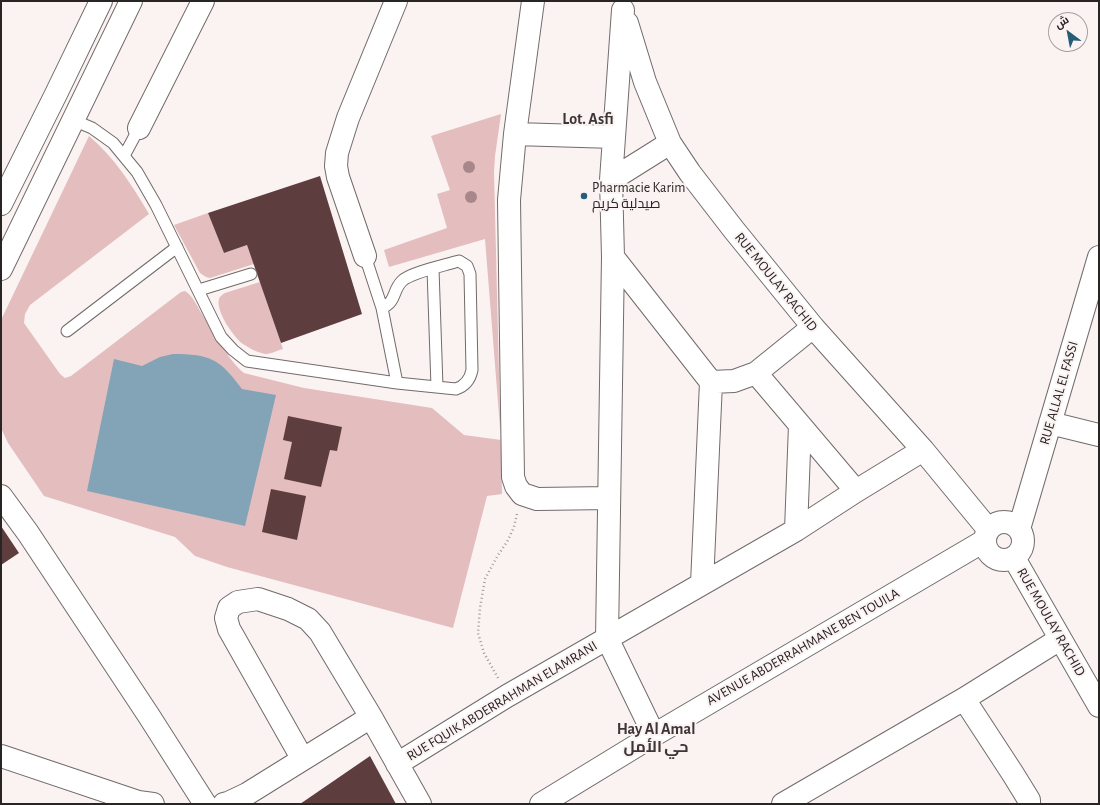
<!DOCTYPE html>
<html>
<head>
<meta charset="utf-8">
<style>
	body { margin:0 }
	#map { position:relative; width:1100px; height:805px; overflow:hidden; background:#fbf2f2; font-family:"Alegreya Sans",Cairo,sans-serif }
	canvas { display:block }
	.frame { position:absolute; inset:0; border:2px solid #292525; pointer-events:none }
	.north { position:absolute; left:1048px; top:12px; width:40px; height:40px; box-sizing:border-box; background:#fbf2f2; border:1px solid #a7a0a0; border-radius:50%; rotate:328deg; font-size:11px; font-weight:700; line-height:16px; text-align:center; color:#292525 }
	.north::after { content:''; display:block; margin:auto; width:14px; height:18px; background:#255d77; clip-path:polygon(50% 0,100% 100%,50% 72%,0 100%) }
</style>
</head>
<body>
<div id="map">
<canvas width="1100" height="805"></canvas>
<div class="frame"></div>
<div class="north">ش</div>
</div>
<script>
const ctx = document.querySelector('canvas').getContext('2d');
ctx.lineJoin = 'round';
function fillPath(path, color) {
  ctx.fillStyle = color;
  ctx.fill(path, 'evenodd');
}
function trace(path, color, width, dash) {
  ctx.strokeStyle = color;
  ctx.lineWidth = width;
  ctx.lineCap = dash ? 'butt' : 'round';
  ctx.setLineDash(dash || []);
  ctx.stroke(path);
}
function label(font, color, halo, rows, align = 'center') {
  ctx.font = font + ' "Alegreya Sans",Cairo,sans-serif';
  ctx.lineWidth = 4;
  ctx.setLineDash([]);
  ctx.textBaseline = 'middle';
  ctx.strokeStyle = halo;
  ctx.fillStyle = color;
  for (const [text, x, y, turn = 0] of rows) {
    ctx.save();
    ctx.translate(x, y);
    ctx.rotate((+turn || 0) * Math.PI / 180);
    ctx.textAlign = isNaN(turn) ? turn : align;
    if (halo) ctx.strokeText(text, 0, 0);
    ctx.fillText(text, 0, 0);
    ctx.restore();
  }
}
const green = new Path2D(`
	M501 114 495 156 494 172 502 494 487 496 453 628 227 567 195 556 175 537 44 496 8 443 1 428V320L89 136C115 158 132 185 149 214L30 305 25 314 24 323 60 374 65 378 71 376 181 292 185 291C193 296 197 306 202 314 213 331 228 360 244 373L304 388 432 408 464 435 501 440 485 239 389 267 384 250 447 228 437 194 450 190 431 136Z
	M208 213 224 253 247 245 254 264 210 278 206 277 200 273 174 225Z
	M260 282 283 349C278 350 271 354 266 354 258 353 249 348 243 344 234 338 215 310 219 299 220 296 222 295 225 293Z`);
const water = new Path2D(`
	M173 354C210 354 220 359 242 389L276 395 245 526 87 491 114 359 142 366 160 357Z`);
const building = new Path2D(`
	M320 176 362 314 281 343 247 245 224 253 208 213Z
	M288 416 342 427 337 451 330 450 321 487 284 479 292 442 283 440Z
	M271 489 306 496 297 540 262 532Z
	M1 526 19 553 1 565Z
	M370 756 396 804H300Z`);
const path = new Path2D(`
	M498 678 484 653 478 633 480 608 485 579 498 555 507 542 514 527 517 514`);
const service = new Path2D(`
	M73 120 92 128 113 143 137 172 156 205 221 337 233 350 247 361 397 383 456 389C465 386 470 380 472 370L470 274 467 266 459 261 455 262C442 266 410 273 402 281 392 291 397 301 382 308
	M124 156 139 128
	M365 256 382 308 397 383
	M433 269 437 387
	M199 290 251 274
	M67 331 177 247`);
const minor = new Path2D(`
	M533 1 515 134 509 200 513 477 516 486 522 494 537 499 609 498
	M623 10 611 180 613 257 607 638 654 735
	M627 23 645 82 670 143 690 173 734 230 813 327 923 450 988 529
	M139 128 203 1
	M515 134 614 137
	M611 180 670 143
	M365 256 338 177 336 166 337 153 348 118 396 1
	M613 257 711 382 734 381 756 373 813 327
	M1050 423 1099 435
	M856 491 923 450
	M1 496 28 533 149 716 205 804
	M985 541a19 19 0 1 1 38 0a19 19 0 1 1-38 0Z
	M1019 529 1099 257
	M796 530 800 425
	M1014 558 1099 706
	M702 584 711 382
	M964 699 1013 774 1029 800V804
	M1 756 138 802 153 804
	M302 758 229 629 226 618 229 608 238 602 258 599 288 609 308 619 320 632 371 717
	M397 764 507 696 796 530 856 491 756 373
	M224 804 228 803 247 794 371 717 420 804
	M541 804 654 735 984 541
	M783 804 964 699 1060 639`);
const secondary = new Path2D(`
	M1 204 56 94 101 1
	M1 269 131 1`);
const trees = [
	[469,167],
	[471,197]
];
const markers = [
	[584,196,4,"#255d77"]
];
const poiNames = [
	["Pharmacie Karim",592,188],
	["صيدلية كريم",592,204]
];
const streetNames = [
	["RUE MOULAY RACHID",776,282,51],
	["RUE ALLAL EL FASSI",1059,393,-74],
	["RUE MOULAY RACHID",1051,622,60],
	["AVENUE ABDERRAHMANE BEN TOUILA",803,647,-30],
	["RUE FQUIK ABDERRAHMAN ELAMRANI",502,701,-31]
];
const quarterNames = [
	["Lot. Asfi",588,119],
	["Hay Al Amal",656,729],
	["حي الأمل",656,747]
];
fillPath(green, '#e4bdbe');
fillPath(water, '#82a4b6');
fillPath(building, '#5e3d3f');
trace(service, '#726b6b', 13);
trace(minor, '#726b6b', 24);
trace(secondary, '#726b6b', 24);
trace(path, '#a29b9b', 2.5, [1, 3]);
trace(service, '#fff', 11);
trace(minor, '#fff', 22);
trace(secondary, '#fff', 22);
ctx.fillStyle = '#a8878a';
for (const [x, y] of trees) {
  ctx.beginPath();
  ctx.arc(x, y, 6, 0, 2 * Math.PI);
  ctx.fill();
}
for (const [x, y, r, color] of markers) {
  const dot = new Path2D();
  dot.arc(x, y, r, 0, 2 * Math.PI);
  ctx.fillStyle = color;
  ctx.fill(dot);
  trace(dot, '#fbf2f2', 1.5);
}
label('14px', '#292525', '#fbf2f2', poiNames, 'left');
label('14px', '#292525', '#fbf2f2', streetNames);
label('bold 16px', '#3d3636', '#fbf2f2', quarterNames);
</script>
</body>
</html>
